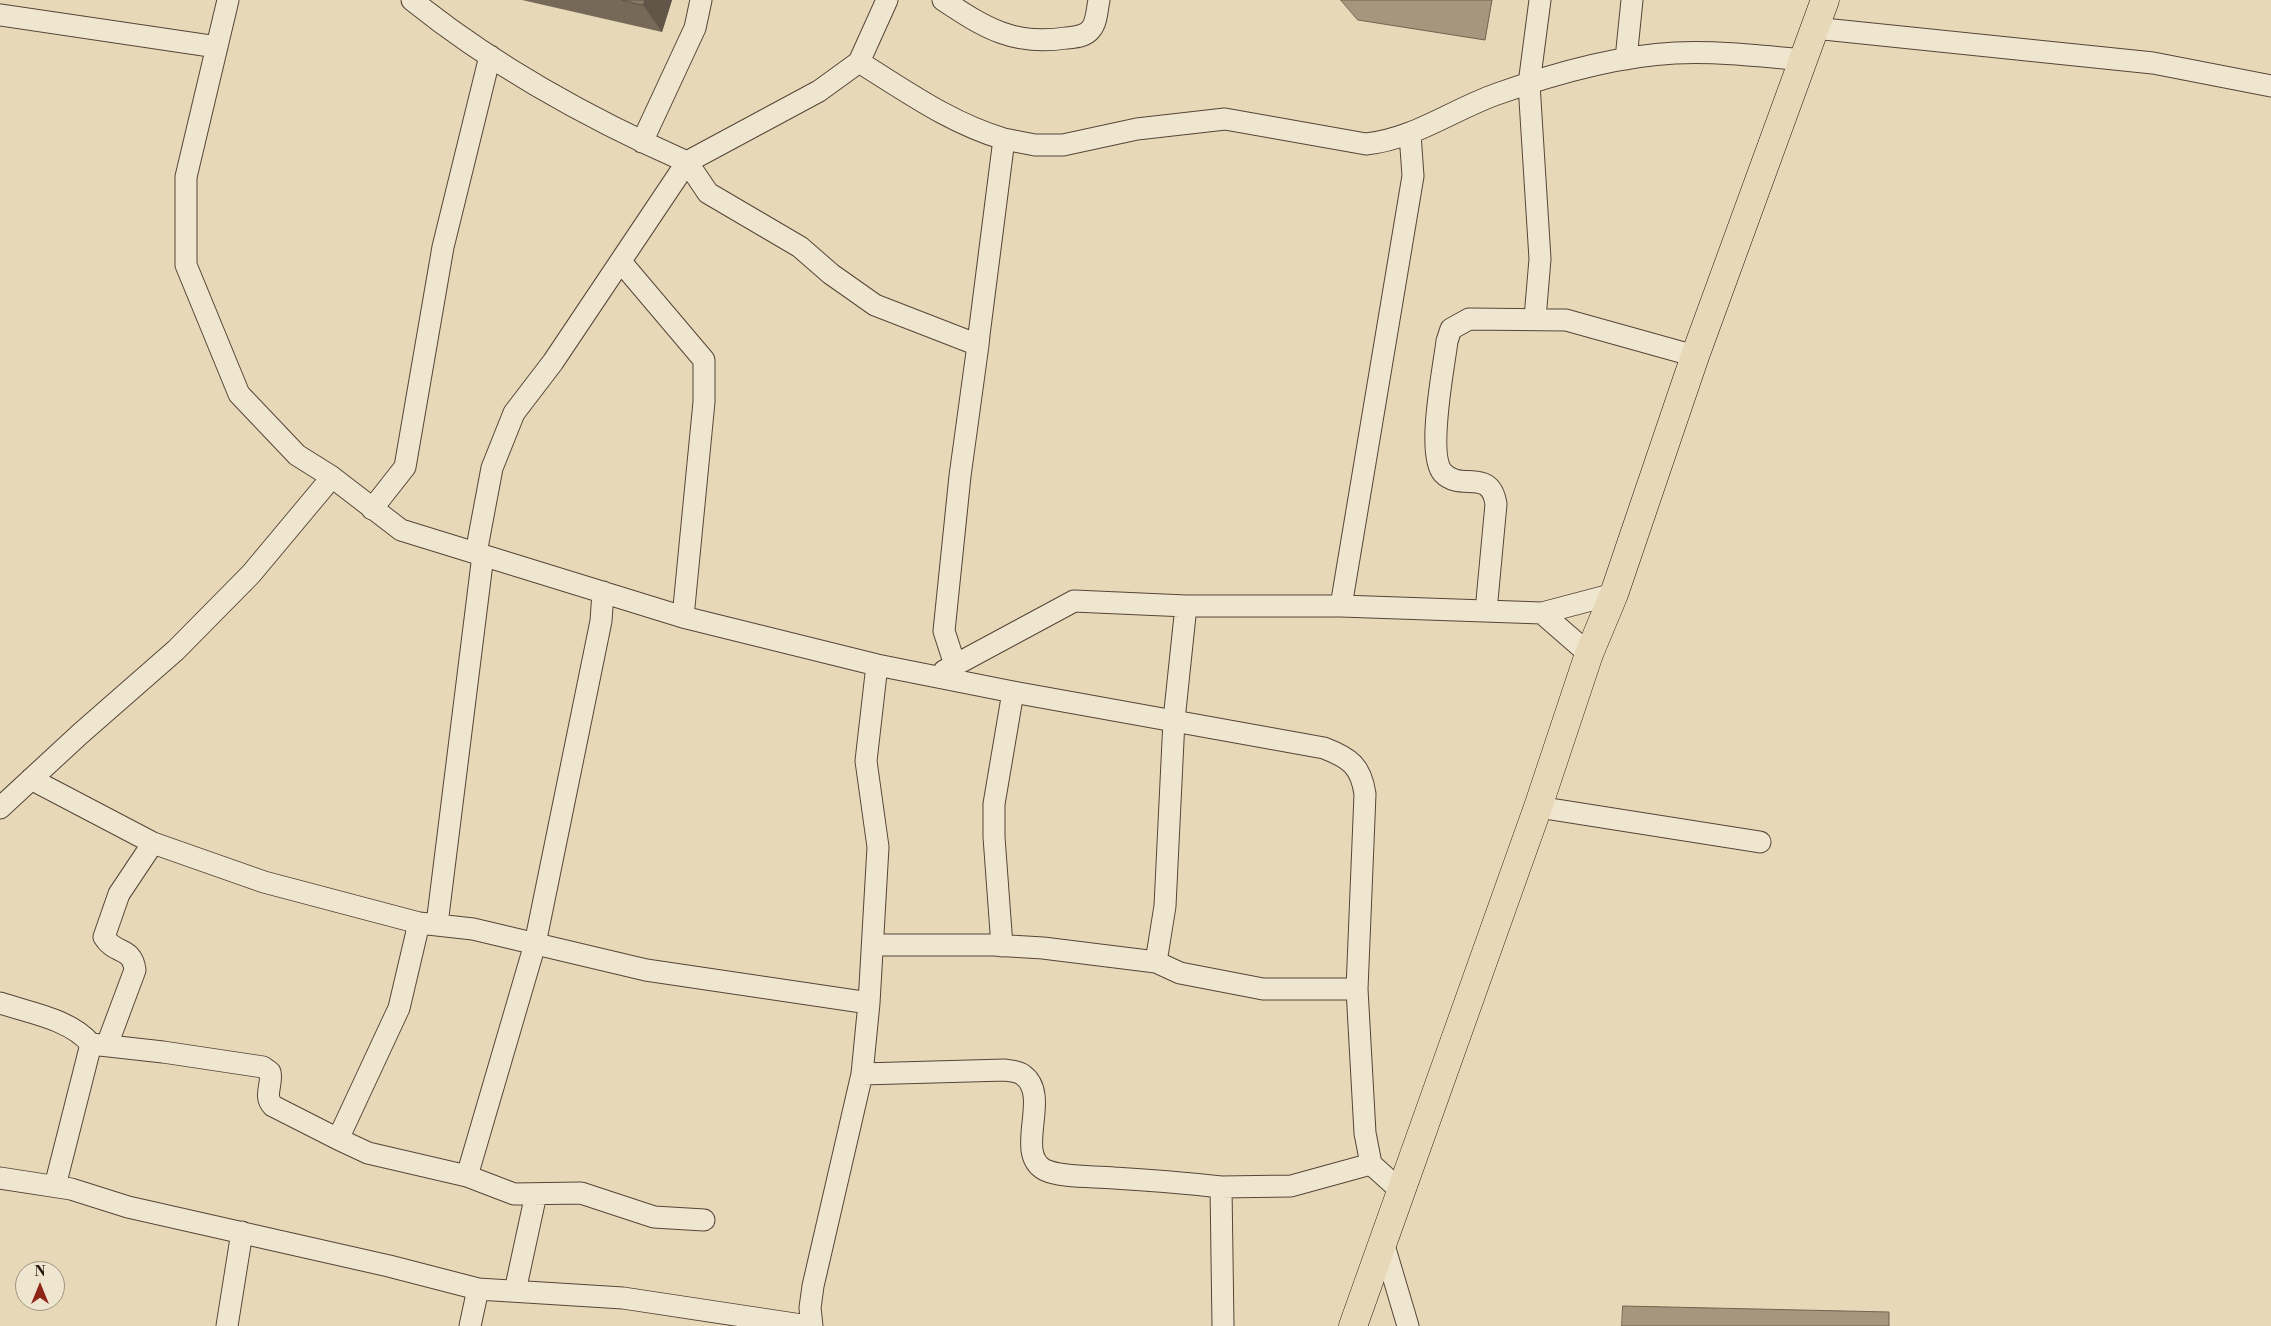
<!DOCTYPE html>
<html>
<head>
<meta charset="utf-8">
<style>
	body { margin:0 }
	#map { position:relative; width:2271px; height:1326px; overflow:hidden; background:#e7d9b7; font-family:"Libre Bodoni",serif }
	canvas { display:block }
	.north { position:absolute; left:15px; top:1261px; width:50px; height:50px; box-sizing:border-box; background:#efe6d0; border:1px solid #9f9282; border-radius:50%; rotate:0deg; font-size:14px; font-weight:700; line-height:20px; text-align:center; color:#26140d }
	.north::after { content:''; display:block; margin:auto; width:18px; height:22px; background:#8f2418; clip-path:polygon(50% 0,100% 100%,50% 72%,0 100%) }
</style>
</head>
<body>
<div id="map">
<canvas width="2271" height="1326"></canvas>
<div class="north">N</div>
</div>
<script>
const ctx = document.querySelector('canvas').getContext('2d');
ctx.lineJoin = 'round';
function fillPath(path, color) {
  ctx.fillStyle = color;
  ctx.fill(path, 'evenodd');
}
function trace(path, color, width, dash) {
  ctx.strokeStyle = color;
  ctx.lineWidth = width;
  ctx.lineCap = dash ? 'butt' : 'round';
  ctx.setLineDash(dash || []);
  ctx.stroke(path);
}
const water = new Path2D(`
	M1341 0H1492L1485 40 1358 20Z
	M1623 1306 1889 1312V1326H1622Z`);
const minor = new Path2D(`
	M228 0 186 177V265L239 394 297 455 332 477 401 530 683 617 877 665 1013 692 1324 748C1350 758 1361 766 1365 794L1357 989 1365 1133 1371 1164 1401 1191
	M412 0C495 67 590 119 687 162L553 362 514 413 492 468 476 553 483 555 437 924
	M943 0C985 28 1014 46 1066 38 1075 37 1085 37 1091 29 1097 22 1097 9 1099 0
	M0 15 217 47
	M1814 28 2153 63 2271 86
	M1626 59 1632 0
	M859 62 887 0
	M1004 139 1035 145H1063L1137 129 1225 119 1366 144C1414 139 1452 110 1497 94 1553 74 1615 56 1675 53 1718 51 1761 56 1804 60
	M642 142 695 28 701 0
	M621 262 704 360V402L683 617
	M1535 318 1540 259 1529 84 1540 0
	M372 509 405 467 443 247 490 56
	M1341 606 1413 176 1410 134
	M1486 611 1496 504C1490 467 1461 492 1443 473 1426 454 1444 367 1447 341L1451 329 1469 319 1566 320 1695 356
	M1542 613 1589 654
	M955 665 944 631 960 476 978 345 979 335 1004 139C950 123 906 91 859 62L819 91 687 162 708 193 800 247 831 274 875 305 978 345
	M944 671 1074 601 1186 606H1341L1542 613 1614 594
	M31 779 153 843 264 882 419 923 473 929 646 970 869 1003
	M1538 807 1760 842
	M0 808 80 734 176 650 251 574 332 477
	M873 945H993L1043 948 1156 962 1180 973 1263 989H1357
	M1002 946 994 837V804L1013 692
	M1156 962 1165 906 1174 720 1186 606
	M0 1003C30 1013 70 1019 91 1044L55 1186
	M91 1044 163 1052 263 1067 270 1072C273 1084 263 1096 273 1106L338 1139 399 1008 419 923
	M107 1045 135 970C132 946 115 955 104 937L119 894 153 843
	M862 1074 1005 1070C1010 1071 1018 1071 1023 1075 1052 1096 1013 1153 1045 1170 1062 1178 1095 1176 1114 1178 1150 1180 1185 1183 1221 1187
	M338 1139 368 1153 467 1176 514 1194 581 1193 654 1217 704 1220
	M467 1176 535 944 601 621 603 592
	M0 1178 71 1189 128 1207 389 1266 478 1289 623 1298 808 1326
	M1383 1242 1408 1326
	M515 1291 536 1194
	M227 1326 242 1232
	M470 1326 478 1289
	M812 1326 810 1308 813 1286 862 1074 869 1003 878 847 866 761 877 665
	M1223 1326 1221 1187 1291 1186 1371 1164`);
const major = new Path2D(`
	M1353 1326 1538 807 1589 654 1614 594 1695 356 1825 0`);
const wall = new Path2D(`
	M522 0H672L662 32Z`);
const shadedWall = new Path2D(`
	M645 0H672L662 32 643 5Z`);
const building = new Path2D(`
	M622 0H645L643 5Z`);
fillPath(water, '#a5967d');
trace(water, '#726250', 1);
trace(minor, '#564538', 23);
trace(major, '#26140d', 29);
trace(minor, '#efe6d0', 21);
trace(major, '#e7d9b7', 28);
fillPath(wall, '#776957');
fillPath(shadedWall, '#615547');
fillPath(building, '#8a7a65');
trace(building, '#615547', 1);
</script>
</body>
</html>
